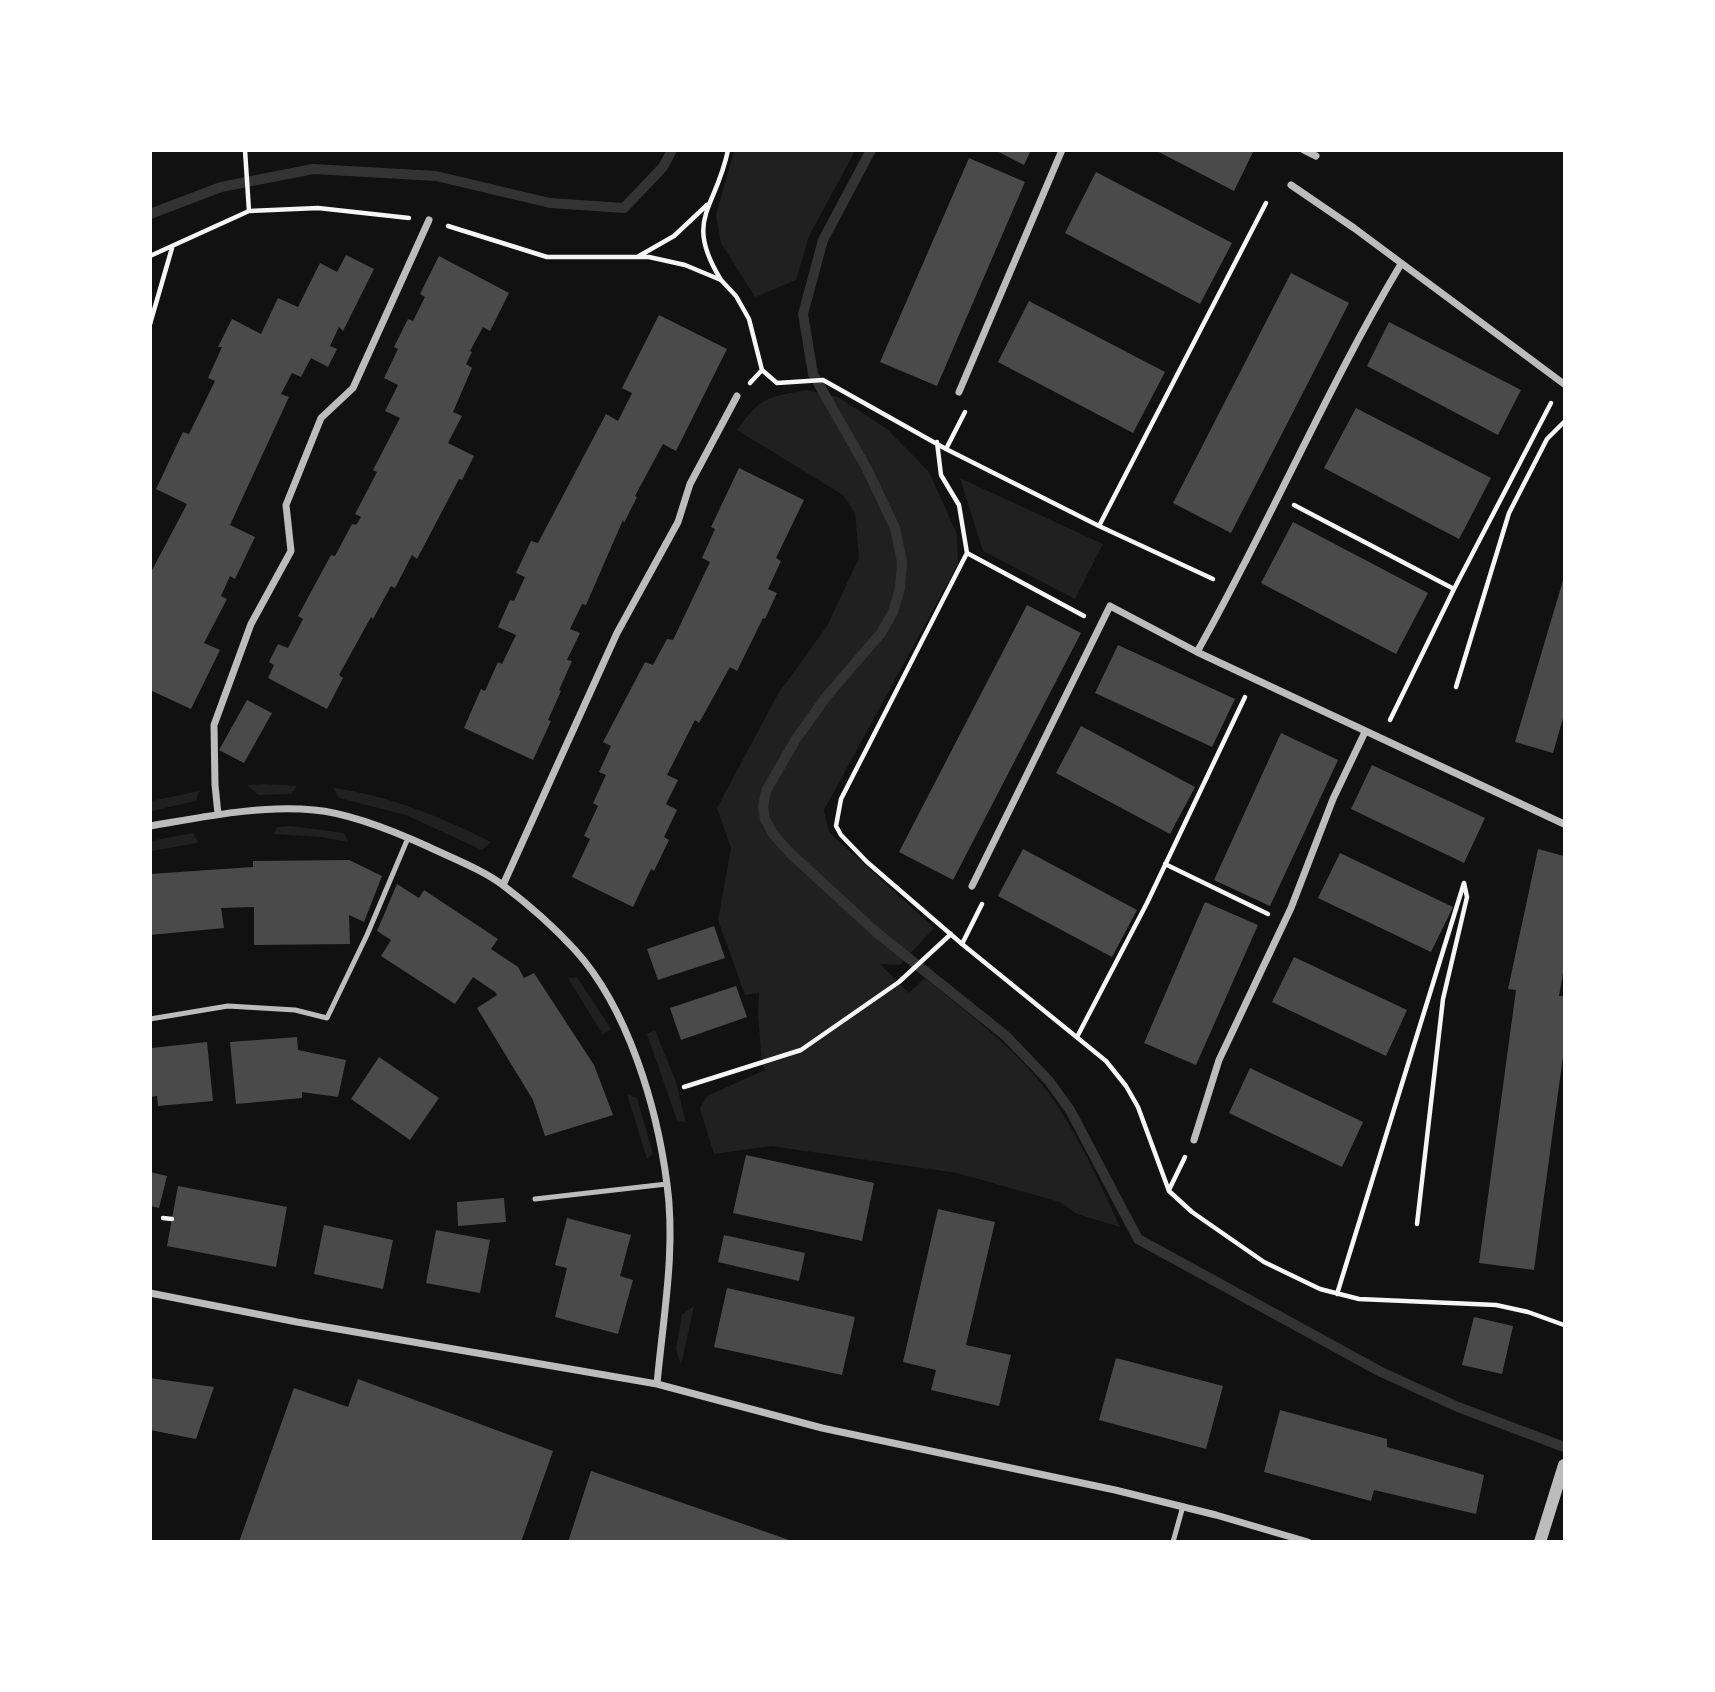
<!DOCTYPE html>
<html>
<head>
<meta charset="utf-8">
<style>
	body { margin:0 }
	#map { position:relative; width:1715px; height:1692px; overflow:hidden; background:#111; font-family:"Fira Sans Condensed",sans-serif }
	canvas { display:block }
	.frame { position:absolute; inset:0; border:152px solid #fff; pointer-events:none }
</style>
</head>
<body>
<div id="map">
<canvas width="1715" height="1692"></canvas>
<div class="frame"></div>
</div>
<script>
const ctx = document.querySelector('canvas').getContext('2d');
ctx.lineJoin = 'round';
function fillPath(path, color) {
  ctx.fillStyle = color;
  ctx.fill(path, 'evenodd');
}
function trace(path, color, width, dash) {
  ctx.strokeStyle = color;
  ctx.lineWidth = width;
  ctx.lineCap = dash ? 'butt' : 'round';
  ctx.setLineDash(dash || []);
  ctx.stroke(path);
}
const green = new Path2D(`
	M734 151H855L809 236 796 280 755 297 721 243 716 215Z
	M806 390 838 397 887 429 929 472 957 534 958 564 824 810 829 832 934 928 900 965 880 964 909 993 925 978C969 1015 1020 1051 1053 1099 1080 1139 1100 1183 1120 1227L1077 1214 1060 1202 957 1173 771 1146 714 1154 700 1109 707 1096 765 1070 762 1063 758 1014 759 993 745 995 718 920 731 848 717 808 778 694 827 626 859 558 855 513 843 495 737 430C762 396 766 398 806 390Z
	M960 478 1103 544 1075 599 983 551Z
	M264 784 297 786 291 794 258 795 247 785Z
	M333 788C388 795 441 817 491 842L482 850 406 815 339 798Z
	M199 791 196 801 151 811V801Z
	M291 826 344 833 348 842 322 837 274 834 277 827Z
	M193 833 198 843 151 851V841Z
	M577 977 611 1029 603 1035 568 978Z
	M655 1030 676 1082 686 1123 677 1120 647 1034Z
	M627 1094 637 1098 653 1154 647 1159Z
	M694 1306 681 1365 676 1349 682 1314Z`);
const stream = new Path2D(`
	M871 150 823 240 803 314 813 374 867 469 895 528 902 562 900 588 893 612 881 633 826 697 796 739 766 791 763 807 765 819 773 834 790 853 876 932 1006 1036 1049 1081 1070 1110 1138 1239 1381 1372 1458 1407 1564 1447
	M150 214 221 187 313 169 436 176 550 203 624 208 663 167 672 150`);
const building = new Path2D(`
	M995 150H1031L1024 165Z
	M1155 150H1254L1234 191Z
	M969 158 1025 182 937 386 880 362Z
	M1096 172 1232 243 1200 304 1065 233Z
	M346 255 374 269 343 331 339 327 330 346 337 349 328 367 311 358 301 377 292 373 281 394 289 397 230 525 255 537 235 579 230 576 221 596 227 599 204 643 220 650 191 709 150 690V574L187 504 156 489 183 432 189 434 215 381 208 378 222 347H218L232 319 261 334 278 298 298 307 320 263 337 272Z
	M439 256 509 293 490 331 483 327 470 351 472 352 466 364 472 368 453 412 462 416 448 443 474 456 462 480 459 479 417 559 412 555 395 588 391 586 373 619 371 617 339 675 343 678 327 709 268 678 274 665 269 662 278 644 288 648 303 619 298 616 331 555 335 556 352 524 356 525 361 517 355 514 377 472 373 470 400 418 385 411 398 385 384 378 398 349 394 347 408 319 413 321 425 297 420 294Z
	M1291 273 1349 303 1231 533 1173 503Z
	M1029 301 1165 372 1133 433 998 362Z
	M659 315 727 349 676 451 663 444 635 496 637 497 624 523 623 520 586 605 582 604 570 629 580 633 567 660 572 661 559 690 561 691 548 720 551 721 533 760 464 728 481 689 485 691 498 662 502 664 516 635 498 627 510 600 514 601 525 577 516 573 531 541 538 543 606 414 618 421 632 393 622 388Z
	M1389 322 1521 390 1498 435 1367 366Z
	M1356 408 1491 478 1459 539 1324 468Z
	M739 468 804 500 776 558 781 561 768 589 777 593 765 619 763 618 737 671 730 667 699 723 695 720 667 775 678 780 666 804 677 810 664 837 669 840 654 871 651 869 633 907 572 877 590 839 584 836 598 806 593 803 606 775 599 772 611 746 603 742 645 662 653 665 667 639 673 640 710 562 702 558 715 529 711 527Z
	M1293 522 1428 593 1396 654 1261 583Z
	M1564 577V715L1553 753 1515 742Z
	M1027 605 1081 633 953 880 899 852Z
	M1118 645 1235 699 1212 747 1095 693Z
	M247 700 272 713 244 763 219 750Z
	M1081 726 1195 787 1170 834 1056 773Z
	M1281 733 1338 760 1270 906 1214 880Z
	M1372 765 1485 818 1464 863 1351 809Z
	M1023 849 1137 910 1112 957 998 896Z
	M1538 849 1564 856V968L1559 996H1564V1049L1534 1270 1479 1263 1516 990 1508 989Z
	M1340 853 1453 907 1431 952 1318 898Z
	M349 860 382 876 364 922 349 915 350 944 254 945V907L221 908 224 928 150 935V874L253 867V861Z
	M397 884 419 898 424 890 498 939 491 949 518 967 524 978 534 973 594 1065 613 1115 545 1136 533 1100 477 1008 497 995 495 992 473 977 455 1004 381 956 391 940 377 931Z
	M1205 902 1258 925 1196 1065 1144 1043Z
	M714 926 725 958 658 980 647 949Z
	M1294 957 1407 1010 1386 1056 1272 1002Z
	M736 986 747 1017 681 1040 670 1008Z
	M297 1037 298 1050 346 1060 338 1097 302 1092V1098L236 1104 230 1042Z
	M207 1042 213 1101 158 1106 157 1096 150 1097 152 1048Z
	M379 1057 439 1098 410 1140 351 1099Z
	M1250 1068 1363 1122 1342 1167 1229 1113Z
	M746 1155 874 1183 862 1241 733 1213Z
	M150 1172 167 1176 159 1208 150 1206Z
	M178 1186 287 1207 276 1267 167 1246Z
	M504 1198 506 1222 458 1226 457 1202Z
	M938 1209 995 1222 966 1345 1011 1355 999 1406 931 1390 936 1370 903 1362Z
	M567 1218 631 1235 620 1276 633 1280 618 1334 555 1317 567 1268 555 1265Z
	M324 1225 393 1240 383 1289 314 1274Z
	M436 1230 490 1240 480 1293 426 1283Z
	M724 1235 805 1253 799 1281 718 1262Z
	M727 1288 855 1317 842 1375 714 1347Z
	M1474 1317 1513 1326 1502 1374 1462 1365Z
	M1116 1358 1223 1386 1206 1449 1099 1420Z
	M150 1378 214 1387 196 1439 150 1430Z
	M358 1379 553 1451 521 1542H239L294 1388 348 1407Z
	M1280 1410 1387 1439V1447L1484 1475 1476 1514 1374 1490 1371 1501 1264 1472Z
	M591 1471 792 1541V1542H568Z`);
const path = new Path2D(`
	M245 150 249 211
	M448 226 547 257H649L685 265 721 280 736 296 749 319 762 370 750 383
	M150 256 249 211 318 208 409 218
	M639 256 674 236 707 205
	M721 280C683 218 716 210 728 150
	M150 324 172 248
	M762 370 777 383 823 380 946 449 1099 526 1213 579
	M937 442 941 475 959 505 967 553 841 799 836 826 841 835 867 862 962 944 1106 1061 1126 1086 1138 1107 1169 1191 1192 1212 1264 1262 1320 1289 1359 1299 1496 1305 1528 1312 1564 1325
	M946 449 965 412
	M1294 505 1454 589
	M1099 526 1266 203
	M967 553 1084 616
	M1456 687 1509 513 1547 439 1564 422
	M1390 720 1454 589 1551 403
	M1165 864 1268 914
	M962 944 982 904
	M1077 1037 1147 903 1245 697
	M684 1087 801 1050 899 982 951 934
	M1169 1190 1185 1157
	M163 1218 172 1219
	M1417 1224 1443 999 1467 897 1464 883
	M1337 1294 1464 883`);
const service = new Path2D(`
	M150 1019 228 1006 295 1010 327 1018 367 935 408 838
	M535 1199 667 1184
	M1173 1542 1183 1506`);
const minor = new Path2D(`
	M1304 150 1316 156
	M1291 185 1354 228 1564 384
	M959 392 1062 150
	M1197 652C1269 525 1326 389 1401 264
	M218 814 215 785 214 725 251 624 291 551 286 505 321 418 353 388 429 220
	M150 826C204 817 259 805 314 810 350 813 396 832 429 847 454 859 483 870 504 886 529 905 554 927 575 950 628 1008 657 1107 667 1184 676 1250 663 1318 657 1384
	M503 885 617 633 678 522 690 484 737 396
	M972 886 1110 606 1197 652 1564 824
	M1194 1140 1219 1060 1291 908 1333 799 1365 732
	M150 1293 297 1322 657 1384 822 1428 1115 1490 1216 1515 1308 1542`);
const tertiary = new Path2D(`
	M1540 1542 1564 1465`);
fillPath(green, '#202020');
trace(stream, '#333', 10);
fillPath(building, '#4a4a4a');
trace(path, '#f5f5f5', 4.5);
trace(service, '#bcbcbc', 5);
trace(minor, '#bcbcbc', 7);
trace(tertiary, '#bcbcbc', 12);
</script>
</body>
</html>
